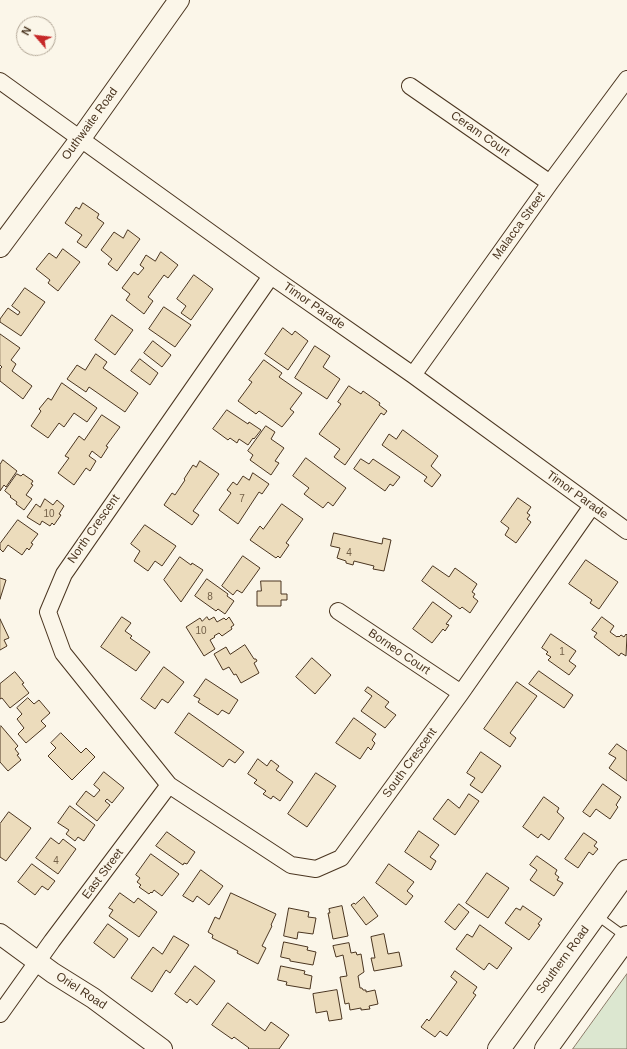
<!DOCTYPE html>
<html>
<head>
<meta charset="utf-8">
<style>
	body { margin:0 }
	#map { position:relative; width:627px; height:1049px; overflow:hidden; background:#fbf6e9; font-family:Helvetica,sans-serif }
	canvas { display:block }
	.north { position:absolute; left:16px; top:16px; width:40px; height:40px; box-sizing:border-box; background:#fbf6e9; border:1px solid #b4a999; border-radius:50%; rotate:298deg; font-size:11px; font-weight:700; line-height:16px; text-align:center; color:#4a3520 }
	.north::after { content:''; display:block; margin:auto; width:14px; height:18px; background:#c62828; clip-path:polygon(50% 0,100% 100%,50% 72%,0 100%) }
</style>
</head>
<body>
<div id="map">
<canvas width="627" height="1049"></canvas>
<div class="north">N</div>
</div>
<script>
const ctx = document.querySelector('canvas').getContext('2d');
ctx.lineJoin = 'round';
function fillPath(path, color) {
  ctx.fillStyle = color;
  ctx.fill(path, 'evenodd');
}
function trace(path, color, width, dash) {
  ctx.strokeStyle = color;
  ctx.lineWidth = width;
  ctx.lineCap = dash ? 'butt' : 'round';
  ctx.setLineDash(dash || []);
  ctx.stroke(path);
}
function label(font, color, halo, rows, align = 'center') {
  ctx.font = font + ' Helvetica,sans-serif';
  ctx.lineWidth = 3;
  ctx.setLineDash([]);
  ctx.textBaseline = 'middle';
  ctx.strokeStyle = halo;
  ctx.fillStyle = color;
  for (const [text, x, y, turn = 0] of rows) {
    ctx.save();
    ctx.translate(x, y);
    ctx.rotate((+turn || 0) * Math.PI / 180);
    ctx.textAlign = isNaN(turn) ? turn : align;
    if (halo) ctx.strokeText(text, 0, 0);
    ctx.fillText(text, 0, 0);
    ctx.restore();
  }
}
const green = new Path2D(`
	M627 974V1049H573Z`);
const building = new Path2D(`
	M83 203 99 214 97 218 104 223 86 248 77 242 82 235 65 223 76 207 79 209Z
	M128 230 140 239 117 271 108 264 112 259 101 250 114 232 123 238Z
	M63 249 80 262 58 291 48 283 50 280 36 269 49 253 56 258Z
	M161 252 178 265 168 278 164 275 148 297 153 301 144 314 126 300 130 294 122 288 134 272 138 275 144 268 140 265 146 255 155 261Z
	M194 275 213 289 191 320 181 313 186 306 177 299Z
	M25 288 45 302 21 336 0 322V319L8 308 18 315 20 312 12 306Z
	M164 307 191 325 175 347 149 329Z
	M112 315 133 330 115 355 95 340Z
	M283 328 292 335 295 331 308 341 288 370 265 354Z
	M0 334 20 348 11 360 16 364 12 371 32 386 23 399 0 381V369L2 367 0 365Z
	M153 341 171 355 162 367 144 353Z
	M315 346 330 356 323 367 340 379 327 399 295 378Z
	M96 354 107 362 103 368 138 393 125 412 89 387 86 392 67 379 77 365 85 370Z
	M140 359 158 373 150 385 131 371Z
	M264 360 282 373 279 377 302 393 290 409 294 412 282 427 259 411 256 414 238 401 252 382 249 380Z
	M62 383 97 408 87 422 74 413 64 427 59 423 48 438 31 426 41 411 39 409 48 398 51 400Z
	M349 386 361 394 363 391 380 403 379 405 387 411 384 415 381 413 345 465 334 457 340 449 319 434 341 404 338 402Z
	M227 410 248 424 249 422 261 430 254 439 253 438 248 445 239 439 237 443 230 438 228 440 213 429Z
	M102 415 120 427 106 446 108 447 101 458 92 451 89 456 96 461 90 471 86 468 74 485 58 473 69 458 65 456 79 436 84 440Z
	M266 426 275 432 271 439 284 448 275 461 279 463 271 475 250 460 253 455 248 451Z
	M403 430 438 456 431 466 441 475 432 487 424 481 427 477 382 445 389 434 396 439Z
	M306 458 346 488 333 506 328 502 323 508 304 494 309 488 293 476Z
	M361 459 369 464 373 459 400 477 393 486 390 484 385 491 354 469Z
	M3 460 17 471 6 487 4 485 0 491V465Z
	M200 461 219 474 193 511 199 515 192 525 164 505 172 493 175 495 185 480 184 479 193 465 196 467Z
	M253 473 269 484 262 494 259 492 238 524 219 510 231 493 227 490 233 482 237 485 243 476 249 480Z
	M17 474 21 476 23 474 33 481 31 484 33 485 26 495 32 499 24 510 16 504 17 502 10 497 11 496 5 491Z
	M518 498 531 507 527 513 530 515 527 519 531 522 516 543 505 535 509 528 501 522Z
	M45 499 53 505 57 500 64 506 59 514 61 515 54 525 52 523 50 526 42 521 40 525 27 517 36 504 40 507Z
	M282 504 303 519 286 543 289 545 280 558 278 556 276 558 250 540 260 526 263 529Z
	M18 520 38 534 31 543 33 544 29 550 27 548 22 555 8 545 3 552 0 549V544Z
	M145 525 176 546 162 566 155 561 148 571 134 561 140 551 131 544Z
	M334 533 382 544 383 538 391 540 384 571 373 569 374 566 354 561 353 565 346 563V561L337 558 340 548 331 546Z
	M243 556 260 568 242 593 237 590 233 595 222 586Z
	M180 557 191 565 192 563 203 570 181 602 164 580Z
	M586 560 618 582 599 609 590 603 592 600 569 584Z
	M433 566 449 577 455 568 477 584 472 592 475 594 473 597 478 601 470 613 462 607 460 609 422 581Z
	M0 578 6 580 0 599Z
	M207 579 228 594 227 596 234 601 225 614 218 609 216 611 195 596Z
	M261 581H281V594H287V600H281V606H257V591H261Z
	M433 602 452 616 446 624 449 625 445 631 443 629 432 643 413 629Z
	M122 617 131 623 125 631 132 636 130 638 150 652 136 671 101 647Z
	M207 617 209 620 214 617 217 622 224 618 226 620 229 617 234 625 231 627 232 629 222 636 219 633 214 636 215 637 210 640 215 649 204 656 186 627 200 618 202 621Z
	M602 617 614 626 610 632 617 637 618 636 619 637 621 635 624 637 626 634 627 635 626 656 621 653 619 656 594 637 597 633 592 630Z
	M0 619 9 638 4 640 7 646 0 650Z
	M551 634 576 651 569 661 576 666 569 675 548 660 551 657 546 654 548 652 542 648Z
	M245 645 254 659H256L257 661 254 663 259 673 241 683 236 674 234 675 229 667 223 670 214 654 226 647 230 654Z
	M312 658 331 675 315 694 296 677Z
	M164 667 184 682 168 703 162 699 155 709 141 699Z
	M539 671 573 695 564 708 529 684Z
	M15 672 24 683 22 684 29 693 10 708 2 698 0 699V684Z
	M206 679 238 700 229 714 222 710 218 715 198 702 200 699 194 696Z
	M517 682 537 696 510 733 516 738 510 747 484 729Z
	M368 687 389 702 385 707 396 715 385 728 361 711 372 696 365 691Z
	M28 698 34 704 39 700 50 713 41 721 46 726 26 743 18 734 24 728 17 719 22 714 17 708Z
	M189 713 244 752 235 763 229 759 223 767 175 733Z
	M354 718 376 734 372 740 375 743 371 750 368 747 360 759 336 743Z
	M1 726 18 746 15 749 19 754 17 755 21 760 8 771 0 762V727Z
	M61 733 81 753 86 748 95 757 72 780 48 756 56 748 51 743Z
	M617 744 627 751V781L609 768 616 758 609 754Z
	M481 752 501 766 482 793 470 785 475 778 467 773Z
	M258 759 267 766 271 760 279 766 276 770 293 782 280 801 273 796 271 799 263 794 266 791 254 783 257 780 248 774Z
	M104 772 124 788 112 803 107 799 105 801 110 805 97 821 76 804 86 791 94 797 100 790 94 785Z
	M316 773 336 786 307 827 288 814Z
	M603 784 621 797 616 805 618 807 610 819 596 809 590 817 583 812Z
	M469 794 479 801 455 835 433 819 448 799 459 808Z
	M544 797 559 808 557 812 564 818 549 840 541 834 538 838 523 827Z
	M70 806 95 825 84 841 78 837 75 841 66 834 69 830 58 823Z
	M9 812 31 828 6 861 0 857V824Z
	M419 831 439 845 430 857 436 861 431 870 405 852Z
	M167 832 195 852 187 864 184 863 183 865 156 846Z
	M584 833 597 842 594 846 598 849 593 855 589 852 578 868 565 859Z
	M51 838 59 844 63 839 76 849 58 874 36 858Z
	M151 854 179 874 162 896 154 890 152 893 151 892 149 894 139 887 141 885 137 882 140 878 136 875Z
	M537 856 557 870 555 874 559 877 557 880 563 883 554 896 530 880 537 870 530 865Z
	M32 864 55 881 48 890 42 886 35 895 18 882Z
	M389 864 414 882 407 891 413 896 406 905 376 883Z
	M201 870 223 886 209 905 197 896 193 902 183 896Z
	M487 873 509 888 488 918 466 903Z
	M120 893 134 903 138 898 157 912 139 937 109 916 113 910 109 908Z
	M231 893 276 914 271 925 272 926 262 946 266 948 258 964 237 953 238 951 212 938 213 935 208 932 215 917 219 919Z
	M364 897 378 916 366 925 351 905 354 903 355 904Z
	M459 904 469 912 455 930 445 922Z
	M342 906 348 936 333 939 328 913H330L329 909Z
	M523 906 542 919 538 924 540 925 529 940 505 923 516 908 520 910Z
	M289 908 309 912 308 917 316 918 313 934 298 932 297 939 284 936Z
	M108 924 128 939 114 958 94 943Z
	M480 925 512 948 497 969 489 963 484 970 456 949 467 934 472 937Z
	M384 934 388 954 399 952 402 966 374 971 371 958H375L371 937Z
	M174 936 189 945 170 973 166 970 152 992 131 978 153 947 162 954Z
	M284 942 308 947 307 950 316 952 313 965 290 961V959L281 957Z
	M349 943 351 953 356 952 357 955 361 954 364 972 358 976 360 988H362L363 990H366V992L375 990 378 1004 369 1006 370 1009 361 1010V1008L350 1010 349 1003 345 1004 340 977 347 976 343 955 336 957 333 946Z
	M195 966 215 981 197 1005 190 999 187 1003 175 994Z
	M281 966 305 971 304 974 312 976 310 989 286 985 287 982 278 980Z
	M455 971 477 987 473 993 476 995 447 1036 440 1031 435 1037 421 1027 427 1019 429 1021 457 982 451 977Z
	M337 990 342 1019 329 1021 327 1011 316 1013 313 994Z
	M228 1003 265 1031 271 1022 289 1035 279 1049H248L249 1048 234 1037 232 1039 212 1025Z`);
const service = new Path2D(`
	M596 915 626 937`);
const minor = new Path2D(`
	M0 81 271 276 413 375 627 531
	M410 86 550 183
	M271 276 64 574 48 612 63 653 169 785 291 865 316 869 341 858 461 693 592 506
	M413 375 550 183 627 79
	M338 611 461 693
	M0 1014 52 941 169 785`);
const tertiary = new Path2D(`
	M0 247 81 138 179 0
	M0 934 53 973 93 998 162 1049`);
const primary = new Path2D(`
	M499 1049 627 871
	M546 1049 627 937`);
const numberNames = [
	["7",242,499],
	["10",49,514],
	["4",349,553],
	["8",210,597],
	["10",201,631],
	["1",562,652],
	["4",56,861]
];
const streetNames = [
	["Outhwaite Road",90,124,-54],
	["Ceram Court",480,134,35],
	["Malacca Street",519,226,-54],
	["Timor Parade",314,306,35],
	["Timor Parade",577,495,36],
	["North Crescent",94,529,-55],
	["Borneo Court",399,652,34],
	["South Crescent",410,763,-54],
	["East Street",103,874,-53],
	["Southern Road",563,960,-54],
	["Oriel Road",81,991,33]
];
fillPath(green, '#dce7d0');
trace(green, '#887966', 1);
fillPath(building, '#ecdcbc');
trace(building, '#4a3520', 1);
trace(service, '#4a3520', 10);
trace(minor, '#4a3520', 18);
trace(tertiary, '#4a3520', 22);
trace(primary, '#4a3520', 24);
trace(service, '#fbf6e9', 8);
trace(minor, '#fbf6e9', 16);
trace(tertiary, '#fbf6e9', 20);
trace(primary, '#fbf6e9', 22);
label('10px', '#725f47', null, numberNames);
label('12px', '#4a3520', '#fbf6e9', streetNames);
</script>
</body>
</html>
